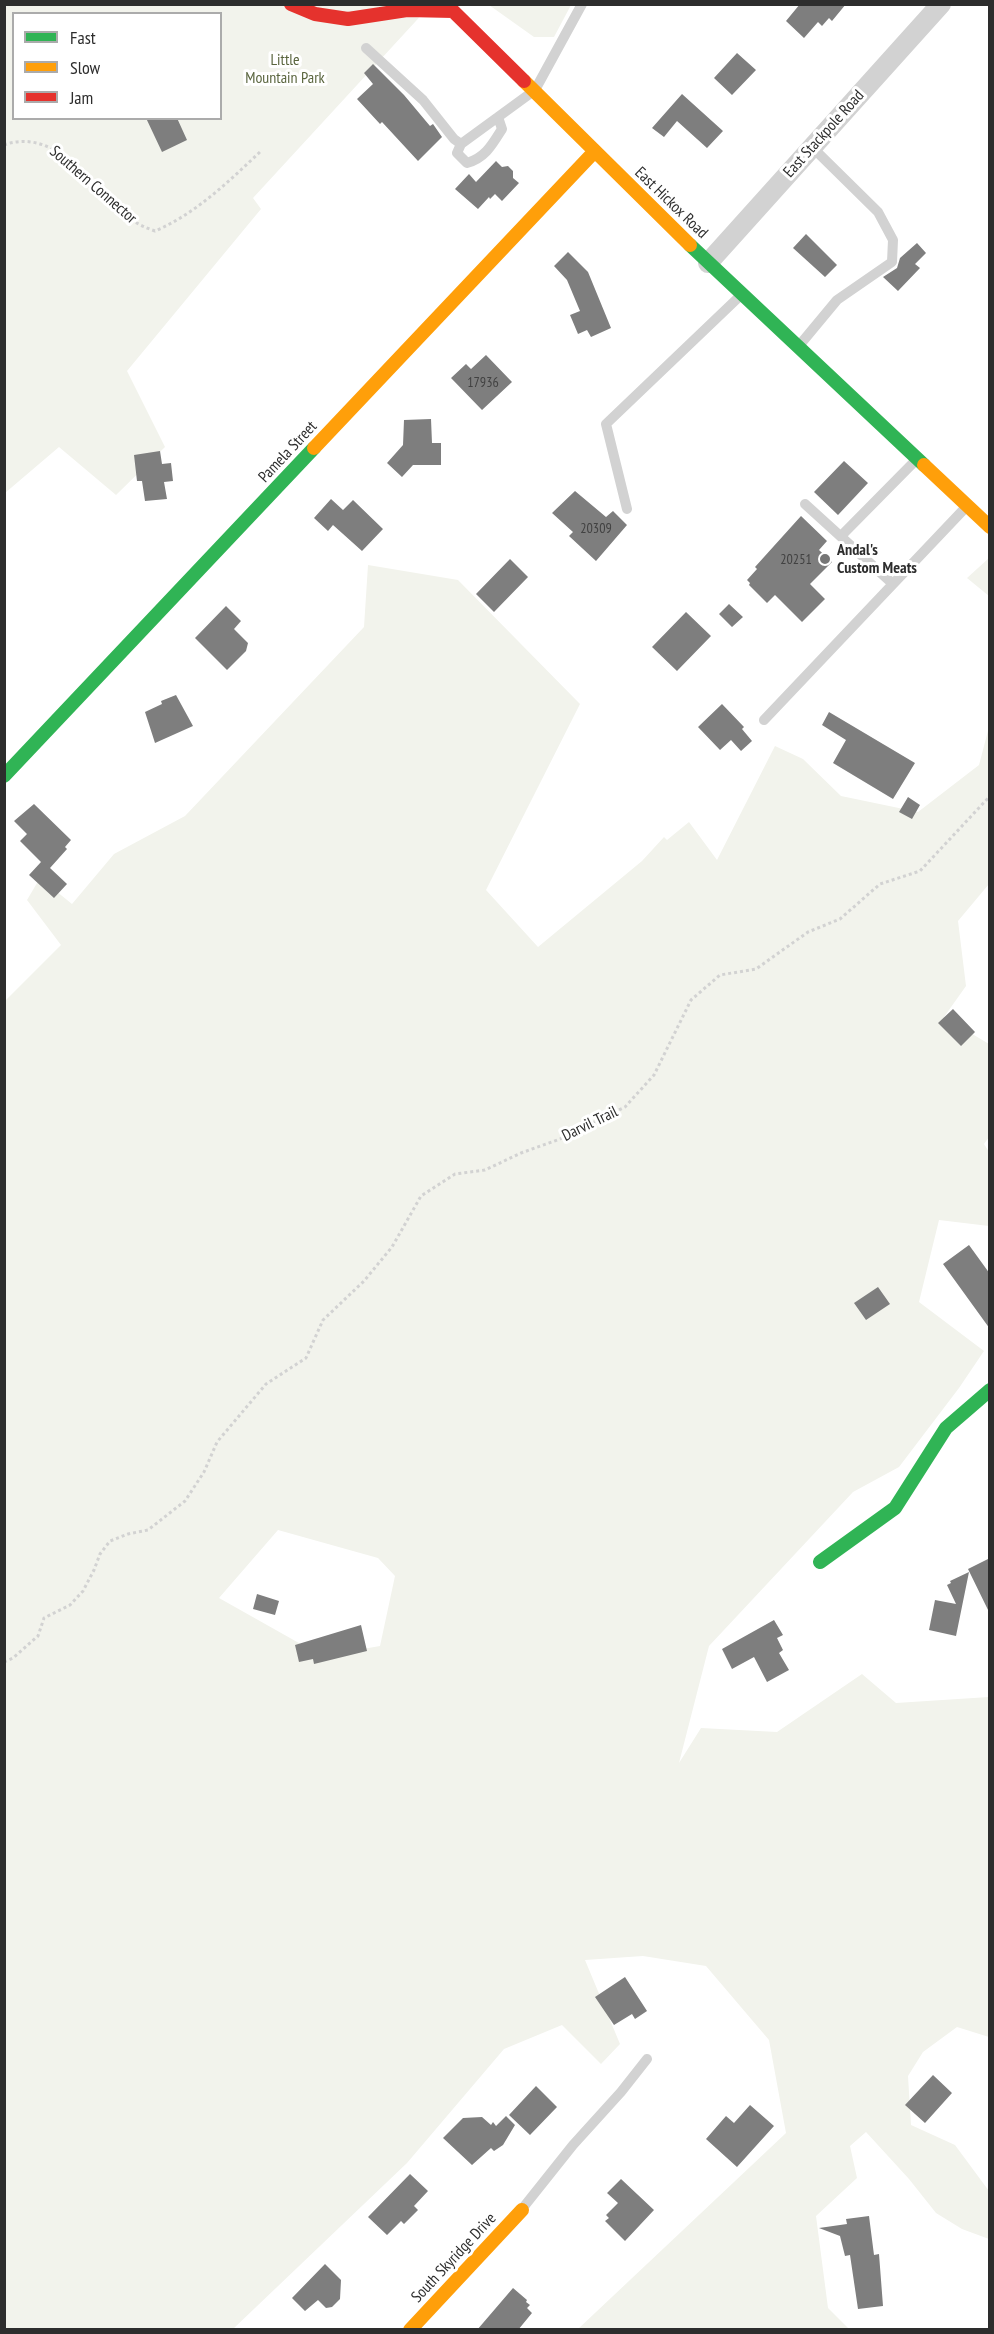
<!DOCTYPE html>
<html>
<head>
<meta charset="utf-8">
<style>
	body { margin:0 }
	#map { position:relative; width:994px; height:2334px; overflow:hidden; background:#fff; font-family:"PT Sans Narrow",sans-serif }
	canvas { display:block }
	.frame { position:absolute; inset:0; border:6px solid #2d2d2d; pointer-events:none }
	.legend { position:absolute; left:12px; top:12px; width:210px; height:108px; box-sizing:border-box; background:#fff; border:2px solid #ababab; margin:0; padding:8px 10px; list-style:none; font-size:18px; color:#2d2d2d }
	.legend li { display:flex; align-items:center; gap:12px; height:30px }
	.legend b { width:30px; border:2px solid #ababab }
</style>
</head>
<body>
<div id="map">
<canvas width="994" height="2334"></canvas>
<div class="frame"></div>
<ul class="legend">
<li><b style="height:8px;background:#30b455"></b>Fast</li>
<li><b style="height:8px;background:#ff9f0a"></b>Slow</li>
<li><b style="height:8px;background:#e5322d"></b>Jam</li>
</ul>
</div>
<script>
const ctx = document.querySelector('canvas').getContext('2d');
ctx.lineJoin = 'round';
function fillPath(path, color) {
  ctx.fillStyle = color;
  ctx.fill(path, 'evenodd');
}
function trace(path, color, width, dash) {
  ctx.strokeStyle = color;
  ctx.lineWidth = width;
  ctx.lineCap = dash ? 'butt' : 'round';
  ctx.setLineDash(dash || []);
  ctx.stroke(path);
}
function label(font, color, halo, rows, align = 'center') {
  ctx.font = font + ' "PT Sans Narrow",sans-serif';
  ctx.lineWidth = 6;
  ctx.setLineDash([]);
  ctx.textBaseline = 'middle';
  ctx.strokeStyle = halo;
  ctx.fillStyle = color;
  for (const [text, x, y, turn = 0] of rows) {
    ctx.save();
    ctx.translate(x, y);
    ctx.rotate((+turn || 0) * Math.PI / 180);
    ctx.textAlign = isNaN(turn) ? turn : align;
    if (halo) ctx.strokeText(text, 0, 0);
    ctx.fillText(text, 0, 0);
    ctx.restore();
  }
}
const green = new Path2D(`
	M5 5H422L427 9 253 198 261 209 127 371 165 447 116 495 59 447 5 493ZM14 14H220V118H14Z
	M489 5H571L554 37H534Z
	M989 558V596L967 578Z
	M368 565 458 580 580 704 486 890 538 947 642 861 664 837 667 840 689 822 717 860 775 746 803 759 841 796 918 812 979 765 989 727V884L958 921 966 986 944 1017 989 1044V1137L984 1144 989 1152V1226L939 1220 919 1302 984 1351 959 1388 899 1467 853 1492 709 1646 679 1763 701 1728 777 1732 862 1674 896 1703 989 1697V2037L957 2027 923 2052 908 2076 911 2125 955 2145 989 2191V2239L962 2229 936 2213 909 2179 866 2132 850 2146 857 2178 816 2216 828 2308 849 2329H578L786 2133 769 2040 706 1966 643 1956 585 1960 620 2044 601 2064 562 2025 504 2049 407 2163 233 2329 5 2330 4 1002 61 945 27 900 40 878 72 904 114 854 185 816 364 627ZM278 1530 378 1558 395 1576 380 1646 322 1656 219 1598Z`);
const building = new Path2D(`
	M800 4H846L832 21 829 18 822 26 818 22 804 38 786 21Z
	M737 53 756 70 732 95 714 78Z
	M373 64 404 95 430 126 433 124 442 137 418 161 382 122 380 124 357 99 373 84 364 73Z
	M682 94 723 131 707 148 677 121 664 137 652 128Z
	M146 118H177L187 140 162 152Z
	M496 161 502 167 508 166 513 171V178L519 183 502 201 495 194 490 199 489 197 478 209 455 189 469 174 476 182Z
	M806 234 837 265 825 277 793 248Z
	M917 243 926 253 915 264 920 268 898 291 883 277 897 268 900 258Z
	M568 252 588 272 611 328 591 337 587 330 578 334 570 315 580 311 567 280 554 266Z
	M486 355 512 382 482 410 451 378 466 364 471 369Z
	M431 419 432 443H441V465H413L402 477 387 463 403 445 404 420Z
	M160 451 162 464 171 463 173 481 164 482 167 499 145 501 142 481H137L134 455Z
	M844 461 868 483 838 515 814 492Z
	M575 491 606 517 613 511 627 525 596 561 569 536 573 532 552 513Z
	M331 499 343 510 353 500 383 529 362 551 333 525 328 531 314 518Z
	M801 516 827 541 819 550 832 562 810 584 825 599 802 622 775 595 767 603 749 585 750 583 747 580 757 569 755 567Z
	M510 559 528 577 494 612 476 594Z
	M729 604 743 617 732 627 719 614Z
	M226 606 241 621 234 629 248 643 246 651 227 670 195 638Z
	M686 612 711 636 677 671 652 647Z
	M176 695 193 726 155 743 145 712 162 704 161 701Z
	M722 704 744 727 742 729 752 741 741 751 731 740 720 750 698 727Z
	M829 712 915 763 893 799 833 763 846 740 822 725Z
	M908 797 920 805 912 819 899 812Z
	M34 804 71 840 65 847 67 849 50 868 67 884 54 898 29 875 41 862 20 841 27 834 14 821Z
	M953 1009 975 1032 961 1046 938 1023Z
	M969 1245 990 1274V1329L943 1264Z
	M878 1287 890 1304 866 1320 854 1303Z
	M990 1558V1614L968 1569Z
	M969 1572 956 1636 929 1630 935 1600 956 1604 947 1585 951 1583 950 1581Z
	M257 1594 279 1601 275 1615 253 1609Z
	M774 1620 783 1635 777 1638 783 1650 779 1653 789 1670 767 1682 754 1657 732 1669 722 1649Z
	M361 1625 367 1651 314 1664 313 1659 299 1662 295 1645Z
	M625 1977 647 2011 635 2019 632 2014 614 2025 595 1997Z
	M933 2075 952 2093 925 2123 905 2105Z
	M536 2086 557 2107 530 2135 509 2115Z
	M750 2105 774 2126 737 2167 706 2139 726 2116 734 2123Z
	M506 2116 515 2125 503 2145 494 2151 491 2148 472 2165 443 2138 463 2118 482 2117 491 2125 493 2122 496 2126Z
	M410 2174 428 2191 414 2206 418 2210 404 2224 401 2221 387 2235 368 2217Z
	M621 2179 654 2210 625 2241 605 2221 609 2218 606 2215 618 2203 607 2193Z
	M869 2216 874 2255 879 2254 883 2306 858 2309 850 2255 845 2256 840 2236 819 2228 847 2224 846 2219Z
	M325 2264 341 2280 340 2299 332 2307 326 2308 318 2300 305 2311 292 2298Z
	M513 2288 527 2300 526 2302 530 2305 527 2308 532 2313 518 2330H477Z`);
const path = new Path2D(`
	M4 145C25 137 48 143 65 158 73 165 78 176 86 183 106 202 128 222 155 231 197 213 229 181 261 151
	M4 1662 13 1658 38 1636 44 1618 70 1605 83 1591 94 1570 100 1554 110 1541 128 1534 148 1530 185 1501 204 1472 217 1442 266 1384 306 1358 323 1320 364 1281 392 1247 421 1196 455 1174 485 1170 521 1153 560 1139 625 1107 654 1075 691 1000 720 975 756 969 808 932 840 919 880 884 920 871 990 796`);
const lane = new Path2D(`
	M366 48 423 100 454 139 461 144
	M498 117 502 129C492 145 485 158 467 163L457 153 461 144 535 90 582 4
	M798 347 837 300 892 262 893 240 878 212 812 147
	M805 504 893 584
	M627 509 606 424 741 295
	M841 536 917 459
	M764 720 967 506
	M522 2209 573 2145 621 2092 647 2059`);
const street = new Path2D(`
	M708 263 941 4`);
const fast = new Path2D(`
	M690 245 924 465
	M4 776 314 448
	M820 1562 895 1508 946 1428 990 1390`);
const slow = new Path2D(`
	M524 81 690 245
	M314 448 595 151
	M924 465 990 527
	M410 2330 522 2210`);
const jam = new Path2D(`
	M291 4 315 14 348 19 407 10 453 11 524 81`);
const markers = [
	[825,559,6,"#767676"]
];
const numberNames = [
	["17936",483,383],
	["20309",596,529],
	["20251",796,560]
];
const parkNames = [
	["Little",285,60],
	["Mountain Park",285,78]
];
const streetNames = [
	["East Stackpole Road",824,134,-48],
	["Southern Connector",93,185,41],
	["East Hickox Road",671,203,44],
	["Pamela Street",288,452,-47],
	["Darvil Trail",590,1124,-26],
	["South Skyridge Drive",454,2258,-47]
];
const poiNames = [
	["Andal's",837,550],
	["Custom Meats",837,568]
];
fillPath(green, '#f2f3ec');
fillPath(building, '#7e7e7e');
trace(path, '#d2d2d2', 3, [3, 3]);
trace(lane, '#d2d2d2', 10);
trace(street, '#d2d2d2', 20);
trace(fast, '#30b455', 14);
trace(slow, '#ff9f0a', 14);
trace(jam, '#e5322d', 14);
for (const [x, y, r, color] of markers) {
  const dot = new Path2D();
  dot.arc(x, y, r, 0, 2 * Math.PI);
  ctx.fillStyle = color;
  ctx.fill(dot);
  trace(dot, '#fff', 2);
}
label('14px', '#414141', null, numberNames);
label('16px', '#5a653e', '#fff', parkNames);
label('16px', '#2d2d2d', '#fff', streetNames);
label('bold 16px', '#2d2d2d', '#fff', poiNames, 'left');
</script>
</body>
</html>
